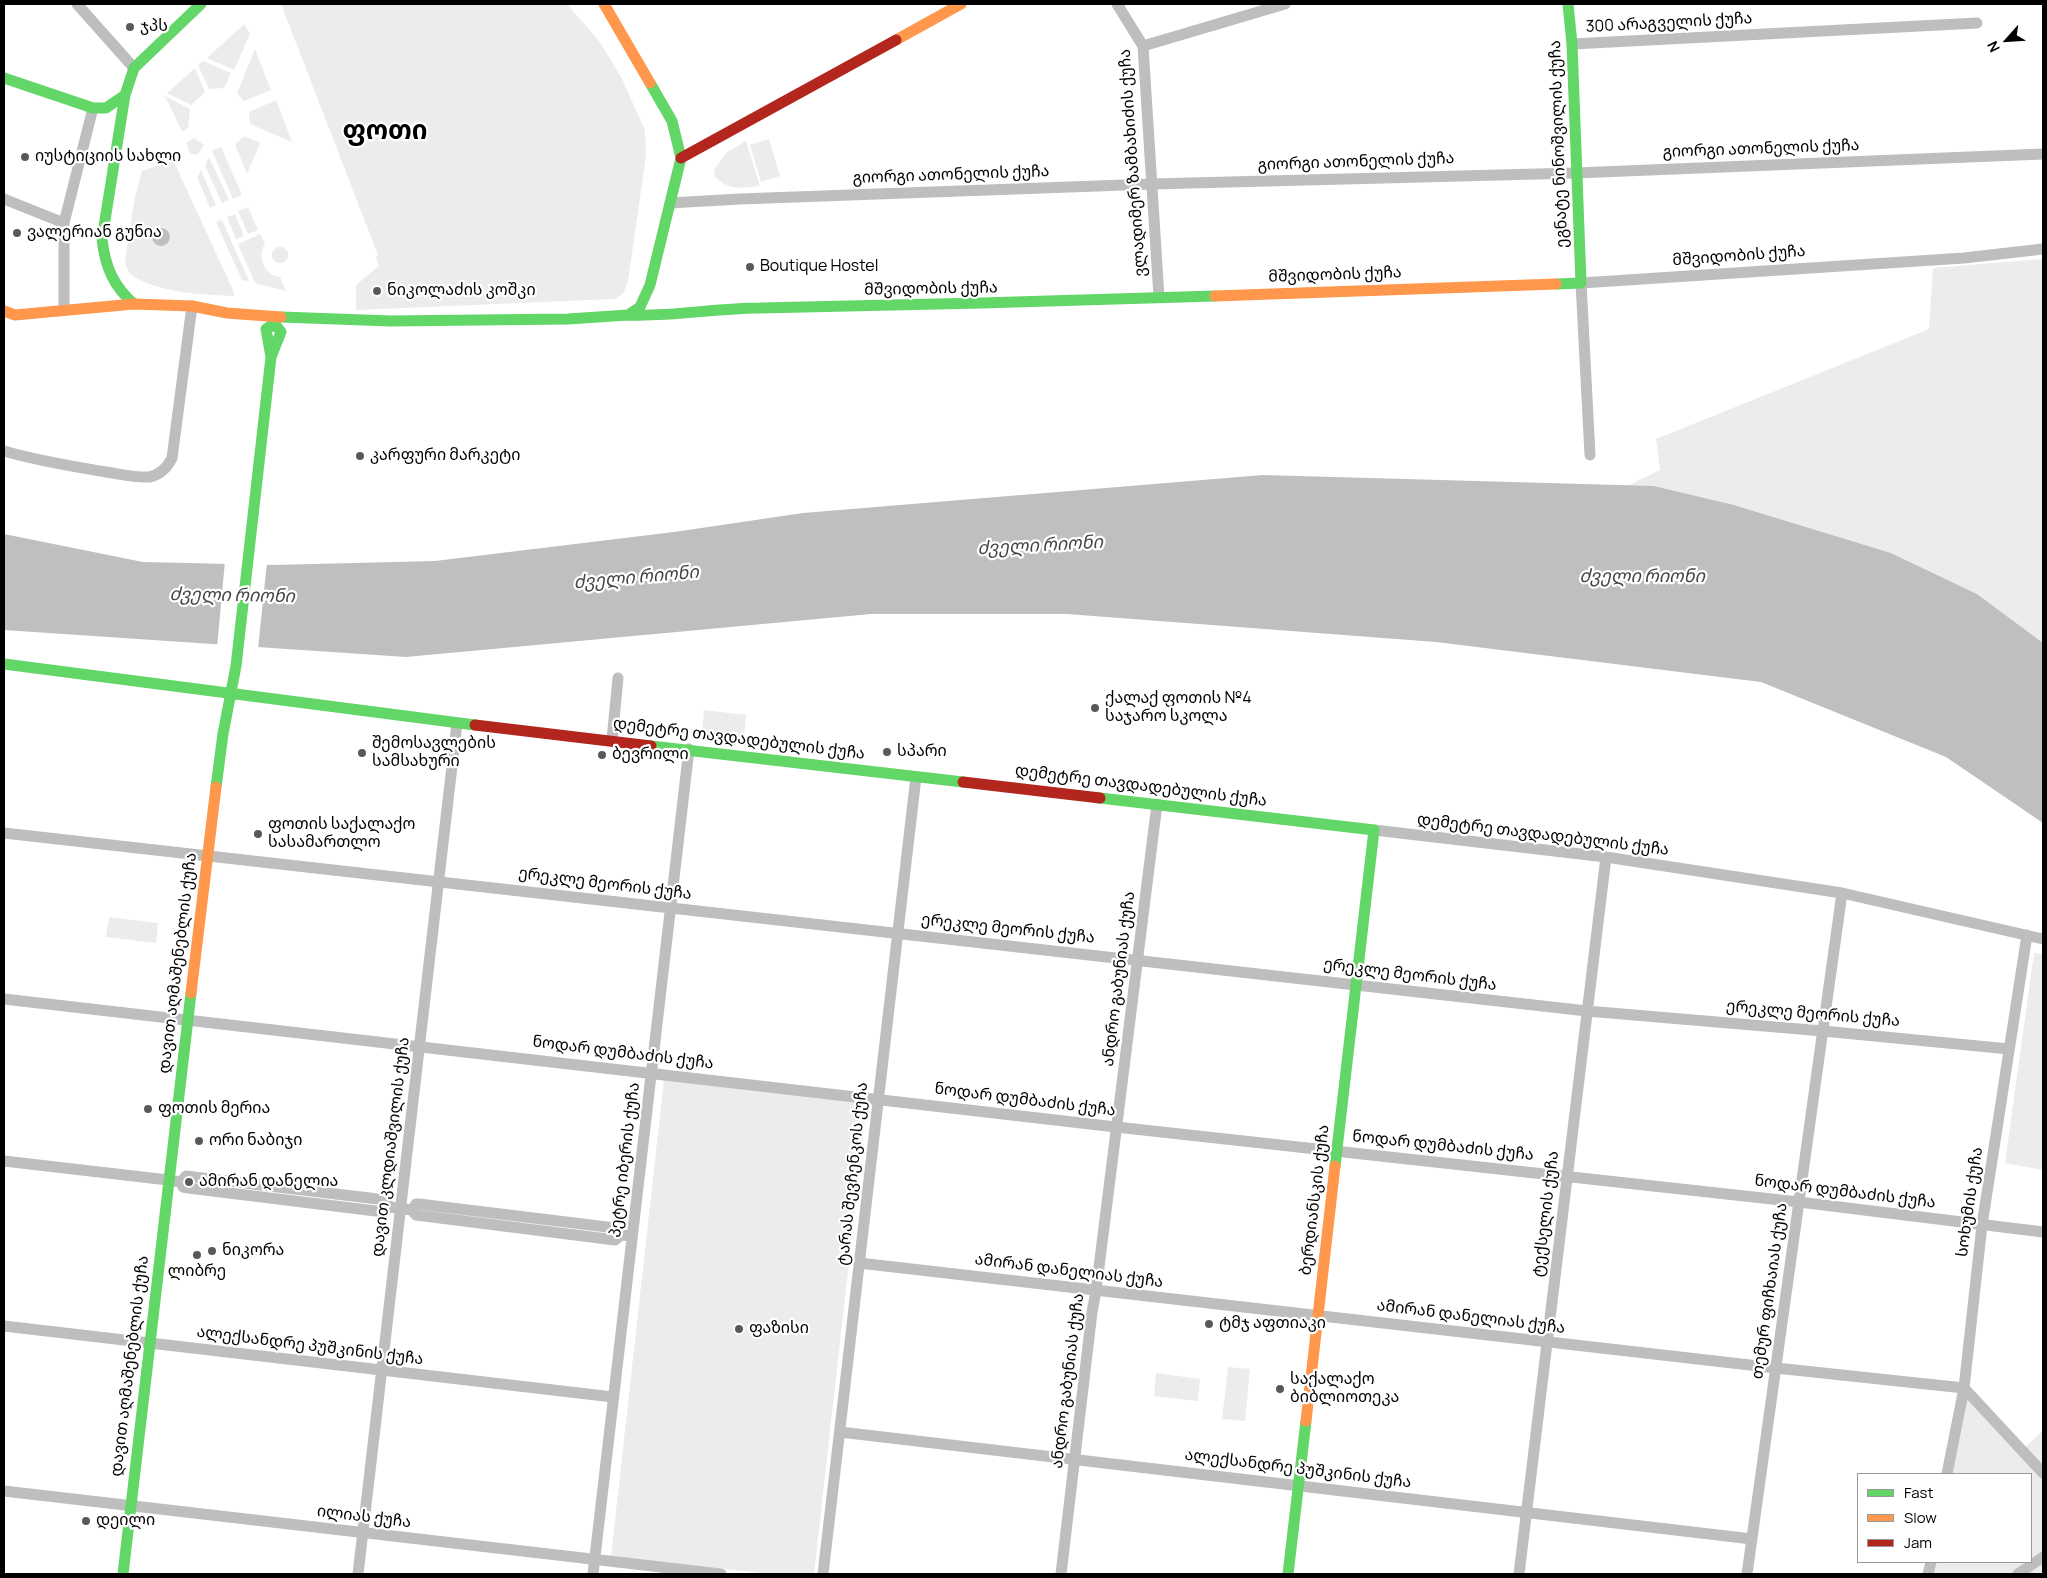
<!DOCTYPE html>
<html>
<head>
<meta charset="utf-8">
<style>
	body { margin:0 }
	#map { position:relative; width:2047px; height:1578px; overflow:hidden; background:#fff; font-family:Manrope,sans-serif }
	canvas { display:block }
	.frame { position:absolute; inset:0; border:5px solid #000; pointer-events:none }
	.legend { position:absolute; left:1857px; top:1473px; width:175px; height:90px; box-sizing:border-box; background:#fff; border:1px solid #999; margin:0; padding:6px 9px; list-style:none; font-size:15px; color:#000 }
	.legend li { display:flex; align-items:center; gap:10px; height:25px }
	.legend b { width:25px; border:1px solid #999 }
	.north { position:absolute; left:1982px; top:15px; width:50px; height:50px; -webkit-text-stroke:4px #fff; paint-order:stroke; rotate:244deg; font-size:14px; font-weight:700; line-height:20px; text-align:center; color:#000 }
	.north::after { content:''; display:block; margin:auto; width:18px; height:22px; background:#000; clip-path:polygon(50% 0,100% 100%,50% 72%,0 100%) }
</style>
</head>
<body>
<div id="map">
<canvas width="2047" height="1578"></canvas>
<div class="frame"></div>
<ul class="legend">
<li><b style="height:6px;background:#63d668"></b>Fast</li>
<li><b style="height:6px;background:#ff974d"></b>Slow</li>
<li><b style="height:6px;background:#b3261e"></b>Jam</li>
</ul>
<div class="north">N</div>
</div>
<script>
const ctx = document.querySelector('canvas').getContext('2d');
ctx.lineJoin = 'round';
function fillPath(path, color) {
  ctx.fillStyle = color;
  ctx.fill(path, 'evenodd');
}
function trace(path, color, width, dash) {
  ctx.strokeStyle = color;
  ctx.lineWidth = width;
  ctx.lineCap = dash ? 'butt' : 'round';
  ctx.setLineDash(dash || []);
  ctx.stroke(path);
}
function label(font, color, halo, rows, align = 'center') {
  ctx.font = font + ' Manrope,"Noto Sans Georgian",sans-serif';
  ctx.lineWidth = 4.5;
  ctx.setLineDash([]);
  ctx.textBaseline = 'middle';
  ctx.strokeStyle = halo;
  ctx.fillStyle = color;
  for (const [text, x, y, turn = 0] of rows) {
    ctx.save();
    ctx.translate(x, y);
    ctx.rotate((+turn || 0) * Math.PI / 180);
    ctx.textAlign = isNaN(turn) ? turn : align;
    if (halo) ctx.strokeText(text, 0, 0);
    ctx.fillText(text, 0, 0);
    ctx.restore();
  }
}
const green = new Path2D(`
	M281 4H567L599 41 621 77 645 130 646 156 628 281 623 294 614 299 356 310V285L379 266 376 257 378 255Z
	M244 24 250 34 234 70 207 58Z
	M255 49 271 90 244 101 237 93Z
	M203 61 231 73 224 88 209 89 198 65Z
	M195 68 205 92 191 105 167 93Z
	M165 96 190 109 188 128 182 132Z
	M276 100 292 142 250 124 249 112Z
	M244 136 260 143 247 174 235 144Z
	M194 138 204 145 197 155 190 153 186 143Z
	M769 139 780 176 761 182 750 145Z
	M746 141 760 186C743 188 727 191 715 176L714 170 726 153Z
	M221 147 242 195 233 199 212 151Z
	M209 157 229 200 222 203 205 166Z
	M173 160 233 290 234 296C200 294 159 294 130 274L125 264 127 247 135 197 142 171Z
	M201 170 216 205 210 208 197 177Z
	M248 207 258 230 248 234 238 211Z
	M235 214 244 236 236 239 227 217Z
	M222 220 249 281 242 280 216 222Z
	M260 234 265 243C257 257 263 274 280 277L286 291 255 283 238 244Z
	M272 255a8 8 0 1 1 16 0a8 8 0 1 1-16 0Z
	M2043 259V643L1977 594 1891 553 1734 505 1654 486H1627L1660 470 1656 439 1929 329 1933 268Z
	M704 710 746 715 744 737 702 733Z
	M109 917 158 923 156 943 106 937Z
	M2034 953 2043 954V1170L2005 1163Z
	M664 1079 867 1102 814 1574H769L611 1556Z
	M1228 1367 1250 1369 1245 1421 1222 1419Z
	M1156 1373 1200 1379 1198 1401 1154 1396Z
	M1964 1388 2022 1450 2043 1430V1574H1928L1931 1562H2031V1474H1947Z`);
const water = new Path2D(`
	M152 237a9 9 0 1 1 18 0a9 9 0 1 1-18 0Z
	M1263 475 1654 486 1734 505 1891 553 1977 594 2043 643V823L1946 757 1761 682 1436 642 1067 614H871L406 657 4 630V534L143 562 272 565 435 561 674 532 803 513Z`);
const pier = new Path2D(`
	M225 561 267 562 258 649 217 647Z`);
const street = new Path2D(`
	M77 4 134 68
	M1117 4 1143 46 1159 297
	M1572 44 1977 23
	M1143 46 1285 4
	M4 199 64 223
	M670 203 740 199 1152 184 1576 173 2043 154
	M64 310V223L93 108
	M4 451C38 461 71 466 106 472 119 474 136 478 149 477 160 475 167 468 172 458L192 306
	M1590 455 1581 283 1964 258 2043 249
	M612 740 618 678
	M1374 830 1606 857 1842 893 2043 939
	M4 833 1587 1011 1823 1031 2009 1049
	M4 999 1116 1127 1799 1202 2043 1232
	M4 1161 168 1180 181 1182 183 1187 188 1188 384 1212 389 1207 412 1210 416 1215 615 1240 621 1235 632 1236
	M181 1182 186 1176 386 1200 389 1207
	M412 1210 416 1204H419L615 1228 621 1235
	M859 1263 1776 1368 1964 1388 2043 1473
	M4 1326 613 1397
	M840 1432 1752 1539
	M1947 1474 1964 1388 1982 1225 2027 935
	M4 1491 721 1574
	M358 1574 457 723
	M593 1574 689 749
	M823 1574 916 777
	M1061 1574 1092 1312 1096 1291 1157 804
	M1519 1574 1606 857
	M1747 1574 1842 893
	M1928 1574 1931 1562
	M2018 1574 2043 1557`);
const fast = new Path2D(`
	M4 78 93 108H106L125 95
	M1556 284 1581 283 1572 44 1568 4
	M134 304C113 286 105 266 102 239L125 95 134 68 201 4
	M628 315C672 317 716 308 760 308 912 305 1063 301 1215 296
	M281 317 391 321 568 319 628 315 640 307 650 285 681 158 672 121 650 83
	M4 664 475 725
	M651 746 963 782
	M216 787 223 734 236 666 271 357 281 332 278 328 272 325 266 329 271 357
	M1100 798 1374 830 1335 1166
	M123 1574 191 993
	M1288 1574 1306 1421`);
const slow = new Path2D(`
	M604 4 650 83
	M896 40 961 4
	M1215 296 1556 284
	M4 311 15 315 134 304 192 306 227 313 281 317
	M191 993 216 787
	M1306 1421 1335 1166`);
const jam = new Path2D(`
	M681 158 896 40
	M475 725 651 746
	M963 782 1100 798`);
const markers = [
	[130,27,5,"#595959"],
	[25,157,5,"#595959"],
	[17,233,5,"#595959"],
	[750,267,5,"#595959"],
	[377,291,5,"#595959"],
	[360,456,5,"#595959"],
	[1095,708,5,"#595959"],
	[887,752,5,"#595959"],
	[362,753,5,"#595959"],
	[602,755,5,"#595959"],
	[258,834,5,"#595959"],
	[148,1109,5,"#595959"],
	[199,1141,5,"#595959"],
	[189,1182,5,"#595959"],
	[212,1251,5,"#595959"],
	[197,1255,5,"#595959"],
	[1209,1324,5,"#595959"],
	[739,1329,5,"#595959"],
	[1280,1389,5,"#595959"],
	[86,1521,5,"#595959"]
];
const streetNames = [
	["300 არაგველის ქუჩა",1669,23,-3],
	["ეგნატე ნინოშვილის ქუჩა",1559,144,-92],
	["გიორგი ათონელის ქუჩა",1761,149,-2],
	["გიორგი ათონელის ქუჩა",1356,162,-2],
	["ვლადიმერ ზამბახიძის ქუჩა",1133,163,-94],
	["გიორგი ათონელის ქუჩა",951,175,-2],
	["მშვიდობის ქუჩა",1739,256,-4],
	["მშვიდობის ქუჩა",1335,275,-2],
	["მშვიდობის ქუჩა",931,289,-1],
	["დემეტრე თავდადებულის ქუჩა",739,739,7],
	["დემეტრე თავდადებულის ქუჩა",1141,786,7],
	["დემეტრე თავდადებულის ქუჩა",1543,835,7],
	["ერეკლე მეორის ქუჩა",605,884,7],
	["ერეკლე მეორის ქუჩა",1008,929,6],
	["დავით აღმაშენებლის ქუჩა",178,963,-83],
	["ერეკლე მეორის ქუჩა",1410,975,7],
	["ანდრო გაბუნიას ქუჩა",1119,979,-83],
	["ერეკლე მეორის ქუჩა",1813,1014,5],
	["ნოდარ დუმბაძის ქუჩა",623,1053,7],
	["ნოდარ დუმბაძის ქუჩა",1025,1100,7],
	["ნოდარ დუმბაძის ქუჩა",1443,1146,6],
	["დავით კლდიაშვილის ქუჩა",391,1147,-83],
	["პეტრე იბერის ქუჩა",625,1160,-83],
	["ტარას შევჩენკოს ქუჩა",853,1174,-84],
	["ნოდარ დუმბაძის ქუჩა",1845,1192,7],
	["ბერდიანსკის ქუჩა",1315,1200,-83],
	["სოხუმის ქუჩა",1970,1202,-82],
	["ტექსელის ქუჩა",1546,1214,-83],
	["ამირან დანელიას ქუჩა",1069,1271,7],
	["თემურ ფიჩხაიას ქუჩა",1770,1291,-82],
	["ამირან დანელიას ქუჩა",1471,1317,7],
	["ალექსანდრე პუშკინის ქუჩა",310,1346,7],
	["დავით აღმაშენებლის ქუჩა",130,1366,-83],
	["ანდრო გაბუნიას ქუჩა",1068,1381,-83],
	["ალექსანდრე პუშკინის ქუჩა",1298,1469,7],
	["ილიას ქუჩა",364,1517,7]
];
const poiNames = [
	["ჯპს",140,27],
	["იუსტიციის სახლი",35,157],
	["ვალერიან გუნია",27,233],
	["Boutique Hostel",760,267],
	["ნიკოლაძის კოშკი",387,291],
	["კარფური მარკეტი",370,456],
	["ქალაქ ფოთის №4",1105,699],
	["საჯარო სკოლა",1105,717],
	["შემოსავლების",372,744],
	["სამსახური",372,762],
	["სპარი",897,752],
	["ბევრილი",612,755],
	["ფოთის საქალაქო",268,825],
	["სასამართლო",268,843],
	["ფოთის მერია",158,1109],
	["ორი ნაბიჯი",209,1141],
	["ამირან დანელია",199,1182],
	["ნიკორა",222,1251],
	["ლიბრე",197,1272,"center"],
	["ტმჯ აფთიაკი",1219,1324],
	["ფაზისი",749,1329],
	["საქალაქო",1290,1380],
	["ბიბლიოთეკა",1290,1398],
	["დეილი",96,1521]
];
const waterNames = [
	["ძველი რიონი",1040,546,-3],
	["ძველი რიონი",1642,577],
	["ძველი რიონი",636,578,-5],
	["ძველი რიონი",232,596,1]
];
const townNames = [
	["ფოთი",385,132]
];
fillPath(green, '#ececec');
fillPath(water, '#bfbfbf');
fillPath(pier, '#fff');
trace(street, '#bebebe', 11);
trace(fast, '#63d668', 11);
trace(slow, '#ff974d', 11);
trace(jam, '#b3261e', 11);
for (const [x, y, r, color] of markers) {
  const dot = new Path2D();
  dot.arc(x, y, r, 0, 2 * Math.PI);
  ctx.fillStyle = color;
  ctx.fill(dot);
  trace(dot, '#fff', 2);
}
label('16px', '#000', '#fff', streetNames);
label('16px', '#000', '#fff', poiNames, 'left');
label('italic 18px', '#444', '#fff', waterNames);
label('bold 26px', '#000', '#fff', townNames);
</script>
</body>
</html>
